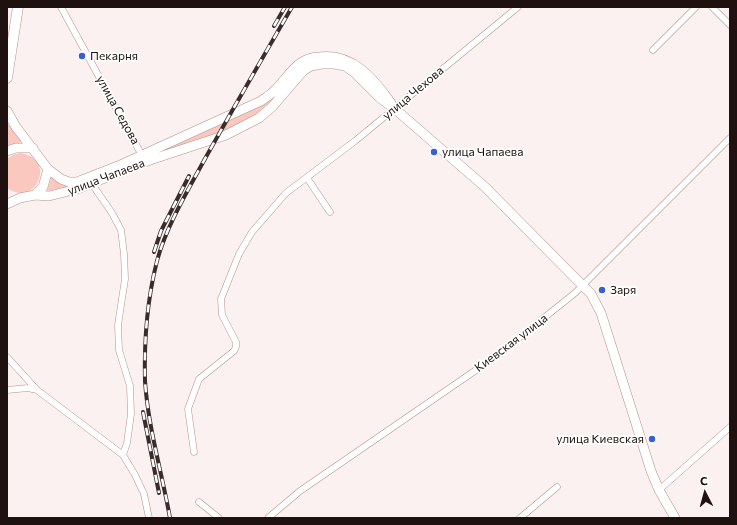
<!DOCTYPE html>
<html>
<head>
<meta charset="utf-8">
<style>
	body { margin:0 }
	#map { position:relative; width:737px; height:525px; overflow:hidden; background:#faf1f0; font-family:Commissioner,sans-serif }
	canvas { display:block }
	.frame { position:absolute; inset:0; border:8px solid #1f110f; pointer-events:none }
	.north { position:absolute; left:685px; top:473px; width:40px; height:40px; -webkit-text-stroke:3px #fff; paint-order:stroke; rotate:354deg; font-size:11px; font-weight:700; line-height:16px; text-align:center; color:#1f110f }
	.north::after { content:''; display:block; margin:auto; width:14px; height:18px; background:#1f110f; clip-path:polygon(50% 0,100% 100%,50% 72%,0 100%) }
</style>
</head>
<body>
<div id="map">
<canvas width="737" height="525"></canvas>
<div class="frame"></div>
<div class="north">С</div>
</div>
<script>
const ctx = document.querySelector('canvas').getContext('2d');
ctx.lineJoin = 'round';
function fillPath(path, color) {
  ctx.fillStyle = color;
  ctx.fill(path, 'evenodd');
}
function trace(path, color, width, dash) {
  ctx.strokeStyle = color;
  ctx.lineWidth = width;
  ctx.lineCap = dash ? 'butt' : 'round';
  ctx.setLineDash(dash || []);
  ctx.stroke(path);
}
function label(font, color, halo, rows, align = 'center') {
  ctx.font = font + ' Commissioner,sans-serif';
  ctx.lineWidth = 3.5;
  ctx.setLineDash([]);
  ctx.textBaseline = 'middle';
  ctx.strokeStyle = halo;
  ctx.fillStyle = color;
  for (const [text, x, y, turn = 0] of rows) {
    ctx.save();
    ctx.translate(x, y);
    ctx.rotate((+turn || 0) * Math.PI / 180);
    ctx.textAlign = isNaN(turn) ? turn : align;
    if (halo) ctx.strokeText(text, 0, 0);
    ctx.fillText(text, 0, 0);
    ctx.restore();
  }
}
const green = new Path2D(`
	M276 96 258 113 225 131 151 156 254 109Z
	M8 125H9L22 138V140L20 143 7 146Z
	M20 153C58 158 36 209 7 188V159L13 155Z
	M51 178H53L70 187 47 191Z`);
const minor = new Path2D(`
	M61 7 139 150
	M712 7 730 25
	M653 50 696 7
	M307 178 330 212
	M92 184 112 213 121 230 124 254 125 279 118 325 119 350 130 386 131 414 127 443 123 455
	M7 357 37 390 123 455 135 475 144 494 149 518
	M7 390 28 388 37 390
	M194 452 188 409 199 379 234 351 236 347V342L222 315 221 299 239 254 252 232 286 193 355 141 518 7
	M659 490 730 427
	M199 502 219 518
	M268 518 300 491 495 357 575 293 730 138
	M520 518 557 487`);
const secondary = new Path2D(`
	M7 111 16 127 48 169 61 179 69 182H77L118 166 261 101C265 98 270 95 274 91 284 82 290 70 302 62 307 59 313 57 319 57 352 52 374 79 391 103
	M7 151 16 148H33
	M35 195 43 187 48 169
	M7 204 20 198 35 195 49 196 77 189 150 160 226 135 259 118 272 107 303 71 311 66 322 64H334L345 66 355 73 380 98 395 109 485 187 591 294 601 313 651 471 659 490 675 518`);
const primary = new Path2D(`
	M7 78 18 7`);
const rail = new Path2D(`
	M274 26 285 7
	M154 252 161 231 189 176
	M143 412 159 493
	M170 518C162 473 148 427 145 381 144 341 147 300 157 261 166 227 189 188 206 157 234 107 263 57 292 7`);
const markers = [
	[82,56,4,"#3761d1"],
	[434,152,4,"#3761d1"],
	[602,290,4,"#3761d1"],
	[652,439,4,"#3761d1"]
];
const poiNames = [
	["Пекарня",90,56],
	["улица Чапаева",442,152],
	["Заря",610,290],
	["улица Киевская",644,439,"right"]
];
const streetNames = [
	["улица Чехова",413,93,-40],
	["улица Седова",118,110,61],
	["улица Чапаева",106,177,-21],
	["Киевская улица",511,343,-37]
];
fillPath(green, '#fac8bf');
trace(minor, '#b7918a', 7);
trace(secondary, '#b7918a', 10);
trace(primary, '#b7918a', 11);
trace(minor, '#fff', 6);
trace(secondary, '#fff', 9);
trace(primary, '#fff', 10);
trace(rail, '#392c2a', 4);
trace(rail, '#fff', 2.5, [8]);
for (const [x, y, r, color] of markers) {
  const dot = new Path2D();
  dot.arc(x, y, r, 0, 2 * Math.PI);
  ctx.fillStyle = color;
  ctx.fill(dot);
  trace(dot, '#fff', 1.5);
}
label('12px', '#1f110f', '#fff', poiNames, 'left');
label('12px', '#1f110f', '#fff', streetNames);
</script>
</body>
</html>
